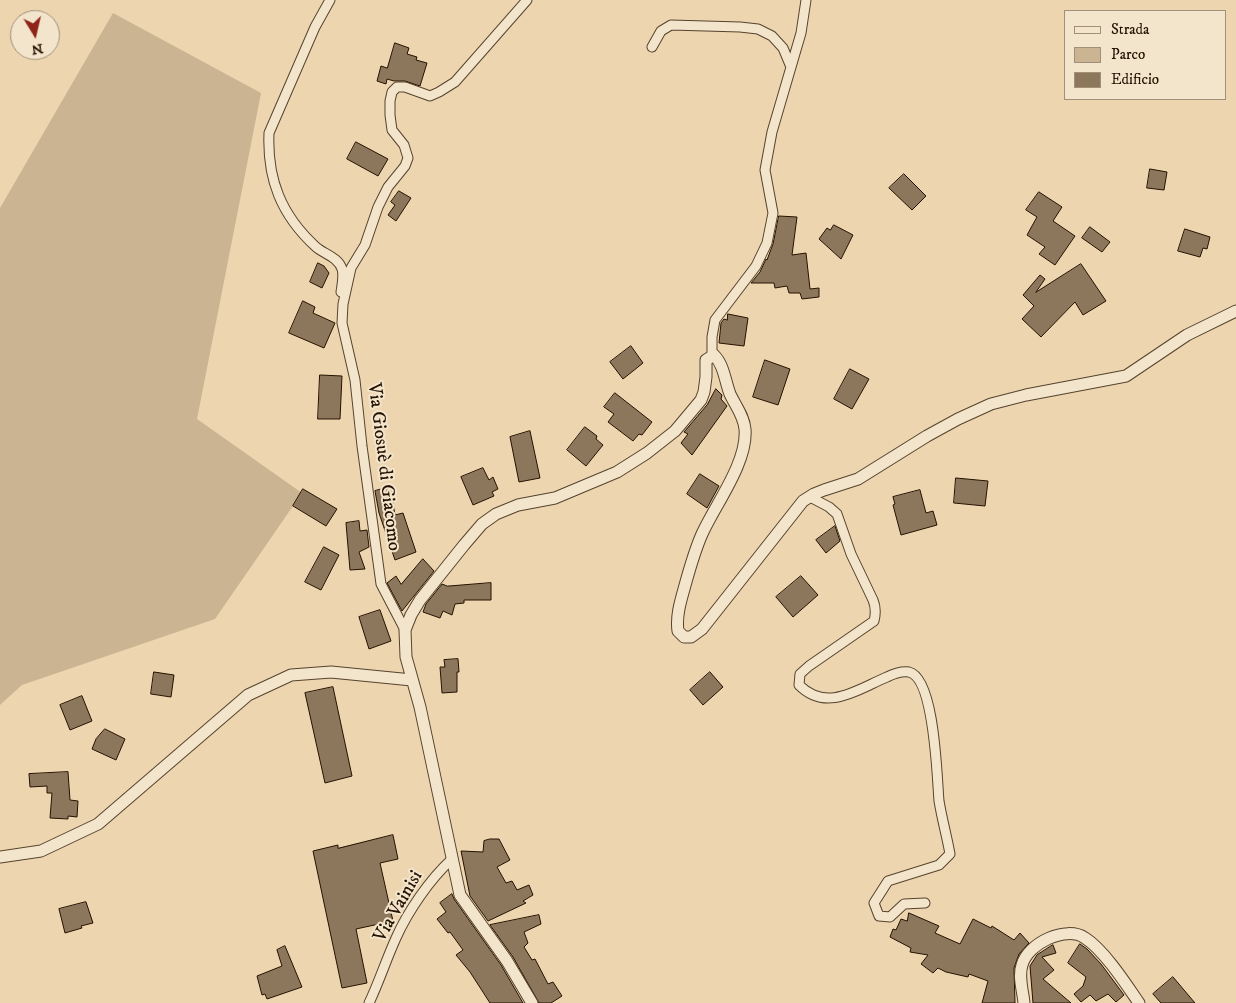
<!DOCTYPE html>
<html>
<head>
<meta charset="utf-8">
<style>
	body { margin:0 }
	#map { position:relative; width:1236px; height:1003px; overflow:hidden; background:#edd5b0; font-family:"IM FELL DW Pica",serif }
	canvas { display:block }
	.legend { position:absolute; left:1064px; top:10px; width:162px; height:90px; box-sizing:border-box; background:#f3e4cc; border:1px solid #a0907a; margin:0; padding:6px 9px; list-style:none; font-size:15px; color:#241200 }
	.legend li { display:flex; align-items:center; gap:10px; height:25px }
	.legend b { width:25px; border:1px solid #a0907a }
	.north { position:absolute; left:10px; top:10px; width:50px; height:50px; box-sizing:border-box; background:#f3e4cc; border:1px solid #a0907a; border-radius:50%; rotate:171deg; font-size:14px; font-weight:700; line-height:20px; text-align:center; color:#241200 }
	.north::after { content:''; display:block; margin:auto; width:18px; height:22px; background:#8f2418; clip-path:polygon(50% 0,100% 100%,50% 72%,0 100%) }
</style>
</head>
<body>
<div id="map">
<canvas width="1236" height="1003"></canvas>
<ul class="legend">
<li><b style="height:6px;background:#f3e4cc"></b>Strada</li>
<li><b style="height:14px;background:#cbb492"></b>Parco</li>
<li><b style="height:14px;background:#8d775c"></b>Edificio</li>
</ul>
<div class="north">N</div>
</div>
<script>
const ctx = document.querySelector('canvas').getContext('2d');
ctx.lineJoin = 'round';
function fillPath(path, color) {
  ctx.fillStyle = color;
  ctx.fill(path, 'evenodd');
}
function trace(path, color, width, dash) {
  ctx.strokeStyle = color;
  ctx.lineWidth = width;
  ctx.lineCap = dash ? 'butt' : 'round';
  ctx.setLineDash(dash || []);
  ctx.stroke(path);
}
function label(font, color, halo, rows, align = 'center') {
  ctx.font = font + ' "IM FELL DW Pica",serif';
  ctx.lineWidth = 4;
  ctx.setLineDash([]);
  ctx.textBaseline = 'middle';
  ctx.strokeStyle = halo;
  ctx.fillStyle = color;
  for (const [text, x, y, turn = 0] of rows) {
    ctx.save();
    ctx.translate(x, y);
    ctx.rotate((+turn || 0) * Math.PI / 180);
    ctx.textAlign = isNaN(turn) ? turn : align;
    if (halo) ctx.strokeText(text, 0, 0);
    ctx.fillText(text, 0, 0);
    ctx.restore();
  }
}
const green = new Path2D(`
	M113 13 261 93 197 419 302 493 215 619 22 685 0 705V208Z`);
const building = new Path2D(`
	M395 43 409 48 407 54 417 57 416 60 427 63 420 86 405 81H394L387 79 386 84 377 81 381 66 387 68Z
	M356 142 388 159 378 176 347 159Z
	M1150 169 1167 172 1164 190 1147 188Z
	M904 174 926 196 912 210 889 188Z
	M399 191 411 198 396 221 388 215 395 205 391 202Z
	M1039 192 1062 207 1053 221 1075 236 1055 265 1039 254 1045 247 1027 235 1037 217 1026 210Z
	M779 216 797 217 792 255 806 253 810 289 819 288V297L802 299 800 293H789L787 286 775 288 774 283H751L760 272 766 259 767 260 773 244Z
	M834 225 853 235 841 259 819 239 827 228 830 230Z
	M1090 227 1110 242 1102 252 1082 238Z
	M1185 229 1210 237 1207 249 1203 248 1200 257 1178 251Z
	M318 263 324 266 329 273 322 288 310 282Z
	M1081 264 1106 301 1083 315 1075 302 1041 337 1022 319 1034 306 1023 295 1040 275 1045 279 1036 292Z
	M303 301 315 307 313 313 335 323 324 348 289 333Z
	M728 314 748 318 744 346 719 343 721 323 724 319 727 320Z
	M631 346 643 363 623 379 610 362Z
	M765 360 790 369 778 405 753 397Z
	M850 369 869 379 852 409 834 399Z
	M320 375 342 376 340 419H318Z
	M716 389 722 395 721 399 727 406 692 455 681 443 688 434 684 432 707 405Z
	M615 393 652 422 642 435 639 434 633 441 608 422 614 414 604 407Z
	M585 427 597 436 596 439 603 445 586 466 567 450Z
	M530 431 540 478 519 482 510 437Z
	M483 468 489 480 493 477 498 489 492 492 494 496 473 505 461 477Z
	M700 474 719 486 707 508 687 494Z
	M956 478 988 481 985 506 954 503Z
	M390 487 395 515 403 513 416 552 395 560 379 513 375 491Z
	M303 489 337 509 326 526 293 506Z
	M920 490 926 513 933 511 937 525 901 535 893 505 895 504 893 497Z
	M359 521 360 531 367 530 369 547 359 552 365 569 350 570 346 523Z
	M835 526 840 541 826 553 816 540Z
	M324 547 339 555 321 590 305 582Z
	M423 559 434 571 402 611 387 583 396 576 401 584Z
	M801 576 818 595 793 617 776 597Z
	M491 583V600H464V603L455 604 452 615 443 611 440 618 423 612 426 604 442 584 447 586Z
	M380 610 391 641 369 649 359 617Z
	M458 659 459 672H457V692L442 693 440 667H445L444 660Z
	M154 672 174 675 171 697 151 694Z
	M710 672 723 687 703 705 690 690Z
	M333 687 352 776 325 783 305 693Z
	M82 696 92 721 70 730 60 705Z
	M105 729 125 739 116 760 92 749 96 739Z
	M68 772 70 800 78 801 77 817 68 816V819L50 818 52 793H47V786L30 787 29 774Z
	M393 835 398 859 380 863 393 921 356 929 367 983 342 988 313 851 338 845V848Z
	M490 839H499L510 860 497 867 506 883 512 881 517 890 529 885 533 895 523 901 526 903 488 921 470 896 461 851 483 852 484 841Z
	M452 894 454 899 501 965 523 1003H490L470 972 456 955 463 950 450 932 448 933 437 919 446 912 440 903Z
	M86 902 93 923 81 926 82 928 65 933 59 909Z
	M909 913 939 926 935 933 960 944 973 919 991 928 992 926 1014 940 1020 933 1029 943 1019 954 1014 968 1015 1003H982L988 981 969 974 968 977 946 972 938 968 933 973 921 964 928 955 910 952 911 948 890 937 893 929 896 930 901 919 907 921Z
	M539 915 541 924 524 932 528 943 524 947 532 960 535 959 548 984 553 982 562 996 551 1003H539L513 957 490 925Z
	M1080 944 1087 949 1101 964 1124 995 1116 1002 1108 994 1096 1001 1090 995 1081 1002 1074 994 1083 986 1086 977 1068 963Z
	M1053 945 1056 953 1042 957 1054 970 1043 979 1071 1003H1033L1030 966 1037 955Z
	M285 946 302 987 267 999 265 994 262 995 257 976 282 966 277 950Z
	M1173 977 1195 1003H1161L1153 994Z`);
const minor = new Path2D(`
	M330 0 315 27 269 133C267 179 281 215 316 247 324 254 338 257 342 269 344 275 342 285 341 292
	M652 47 661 31 671 25 740 27 758 29 772 36 783 48 791 67
	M712 355V337L715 320 756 266 767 243 773 213 765 170 772 132 801 33 806 0
	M810 497 829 507 837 514 851 554 873 600C876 607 876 613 874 621L809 666 800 674 799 685C827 713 858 689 887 677 893 674 901 671 909 672 935 678 937 779 939 801 942 819 947 837 950 854L939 865 888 881 874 903 879 916 890 917 904 904 925 903
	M405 630 381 584 362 446 355 380 342 323 343 304 351 268 365 245 378 207 388 187 405 166 408 158 404 145 392 130 390 115V101L392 92 397 87H405L430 96 439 92 455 82 527 0
	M369 1003C379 982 386 960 396 938 408 911 430 879 452 859`);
const tertiary = new Path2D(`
	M0 857 41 851 98 824 248 695 291 675 331 672 412 680
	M532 1003 507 961 460 895 420 707 406 657 405 630 411 615 420 600 464 545 482 524 496 514 518 505 555 498 617 472 647 453 675 431 701 400 704 392 706 377V360L714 355C724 365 725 381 730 394 735 405 744 416 745 429 748 462 715 505 702 534 694 552 689 571 684 589 680 603 676 617 678 631L684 637H691L702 629 803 501 814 494 824 490 858 479 927 436 958 419 991 404 1026 395 1126 376 1187 335 1236 311
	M1024 1003C1023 991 1018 977 1022 965 1028 943 1066 925 1085 938 1104 950 1126 984 1139 1003`);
const streetNames = [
	["Via Giosuè di Giacomo",383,467,83],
	["Via Vainisi",399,907,-60]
];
fillPath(green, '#cbb492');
fillPath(building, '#8d775c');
trace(building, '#241200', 1);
trace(minor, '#56432c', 11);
trace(tertiary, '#56432c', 13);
trace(minor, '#f3e4cc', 9);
trace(tertiary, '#f3e4cc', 11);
label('19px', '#241200', '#f3e4cc', streetNames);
</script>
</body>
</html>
